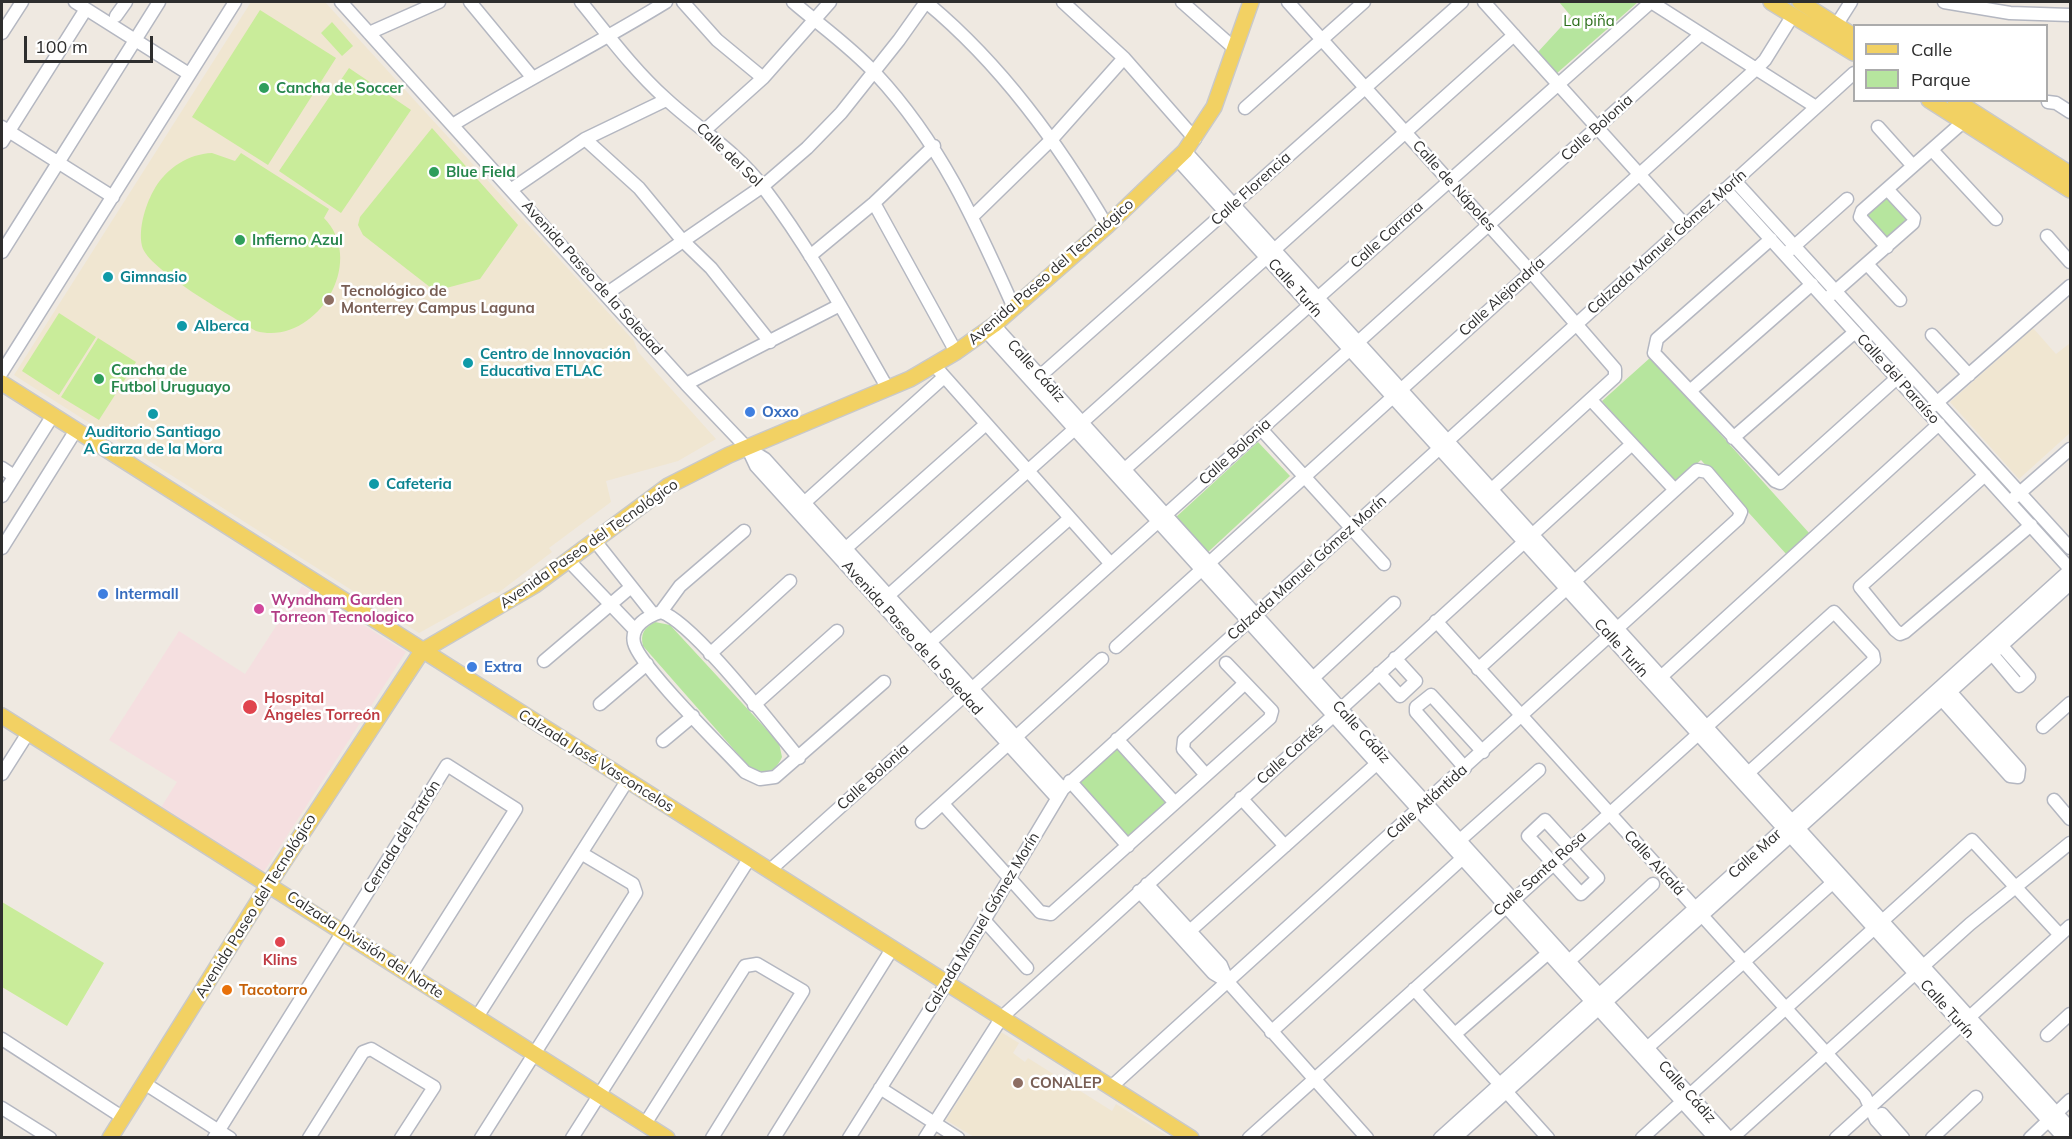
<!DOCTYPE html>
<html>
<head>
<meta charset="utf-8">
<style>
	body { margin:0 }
	#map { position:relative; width:2072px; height:1139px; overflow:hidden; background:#efe9e1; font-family:Mulish,sans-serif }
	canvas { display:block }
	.frame { position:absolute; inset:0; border:3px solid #2e2e2e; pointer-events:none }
	.legend { position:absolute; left:1853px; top:24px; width:195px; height:78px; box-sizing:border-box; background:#fff; border:2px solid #ababab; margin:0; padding:8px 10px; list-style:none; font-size:18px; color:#2e2e2e }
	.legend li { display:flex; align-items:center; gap:12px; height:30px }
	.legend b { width:30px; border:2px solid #ababab }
	.scale { position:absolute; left:24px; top:36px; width:129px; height:27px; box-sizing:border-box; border:3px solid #2e2e2e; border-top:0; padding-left:8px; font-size:18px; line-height:21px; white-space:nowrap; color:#2e2e2e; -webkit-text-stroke:4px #fff; paint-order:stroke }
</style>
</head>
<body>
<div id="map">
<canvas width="2072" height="1139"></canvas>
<div class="frame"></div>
<ul class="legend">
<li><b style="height:8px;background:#f2d163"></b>Calle</li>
<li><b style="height:16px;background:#b6e59e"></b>Parque</li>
</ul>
<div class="scale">100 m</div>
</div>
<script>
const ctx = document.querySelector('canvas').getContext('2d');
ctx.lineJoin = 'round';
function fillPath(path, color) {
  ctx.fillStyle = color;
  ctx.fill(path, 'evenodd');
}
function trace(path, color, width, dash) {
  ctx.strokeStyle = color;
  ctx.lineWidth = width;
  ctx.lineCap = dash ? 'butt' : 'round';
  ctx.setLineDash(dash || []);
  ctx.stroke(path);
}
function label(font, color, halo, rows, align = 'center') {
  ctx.font = font + ' Mulish,sans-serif';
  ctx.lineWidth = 5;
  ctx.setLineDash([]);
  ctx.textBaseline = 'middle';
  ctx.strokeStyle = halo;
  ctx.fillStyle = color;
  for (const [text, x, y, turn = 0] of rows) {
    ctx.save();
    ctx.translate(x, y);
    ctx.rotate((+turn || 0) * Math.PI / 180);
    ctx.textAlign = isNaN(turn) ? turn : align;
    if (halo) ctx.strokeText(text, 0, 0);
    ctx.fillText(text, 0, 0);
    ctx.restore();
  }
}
const education = new Path2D(`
	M251 2H325L634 341 638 352 716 439 678 461 606 481 611 502 549 548 552 552 498 593 493 592 419 633 14 375Z
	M2033 328 2056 354 2069 344 2070 346V433L2019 479 1950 402Z
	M1001 1032 1019 1043 1013 1053 1025 1062 1028 1058 1112 1111 1116 1104 1169 1137H974L946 1120Z`);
const medical = new Path2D(`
	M302 586 406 652 263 873 160 809 177 782 109 740 179 631 245 674Z`);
const green = new Path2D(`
	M1559 2H1638L1556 74 1537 53 1571 16Z
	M1888 197 1913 224 1891 244 1866 216Z
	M1651 357 1810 534 1787 555 1701 460 1675 483 1602 401Z
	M1258 442 1290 476 1207 553 1175 518Z
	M655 622 670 625 779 743 782 757C776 771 765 777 751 769L643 646C640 634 644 628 655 622Z
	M1117 742 1172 803 1128 843 1073 782Z`);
const pitch = new Path2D(`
	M260 10 336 58 268 165 192 117Z
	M332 22 353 46 342 56 321 33Z
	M349 68 411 110 341 213 279 171Z
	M432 128 518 225 480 279 435 291 363 235 358 225 360 217Z
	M212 153 235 161 241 153 329 209 324 218C368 263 315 347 256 331 233 317 147 269 142 246 138 228 146 203 155 188 167 168 188 154 212 153Z
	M59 313 96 337 59 395 22 371Z
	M98 338 136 362 99 420 61 397Z
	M2 902 104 963 67 1026 2 987Z`);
const minor = new Path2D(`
	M75 2 189 74
	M341 2 686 384 747 448 765 459 1063 789
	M470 2 532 77
	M581 2C608 35 633 69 665 98 697 128 736 151 763 187 811 250 849 321 888 389
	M683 2 717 40 763 78
	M793 2C821 26 851 47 876 74 941 144 975 221 1014 308
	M926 2C1001 64 1058 143 1107 226
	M1063 2 1124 58 1195 139
	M1182 2 1235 49
	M1288 2 1531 272 1615 369V377L1492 489
	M1484 2 1685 225
	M1651 2 1816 107
	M1944 2 2010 13 2070 15
	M116 16 126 2
	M1837 24 1851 2
	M2 33 22 2
	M369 33 439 2
	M2048 102 2056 103 2070 112
	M1245 108 1364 2
	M454 124C524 81 596 45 666 2
	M2 127 113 197
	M1878 127 1913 166
	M705 130 763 78 830 2
	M585 139 639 188 682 240 711 268 770 342
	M2 142 86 9
	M1932 150 1996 219
	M1185 151 2070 1128
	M1178 160 2064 1138
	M1735 181 2070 548
	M512 189 585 139 666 100
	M1725 189 2070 569
	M874 203 956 352
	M973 216 1052 139 1124 58
	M2047 236 2070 262
	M1771 239 1657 339 1654 353 1775 481 1780 483 1897 378
	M1887 247 1860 217 1862 211 1963 122
	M1274 250 1514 35
	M1790 250 1847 199
	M2 252 159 2
	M810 256 874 203 934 146
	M1867 264 1900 300
	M606 294 763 186 807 148 841 113 899 40 926 2
	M1831 295 1913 223 1914 218 1887 189
	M994 325 1729 1138
	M986 331 1715 1138
	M1932 335 1969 375
	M934 365 1111 564
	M2 372 235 2
	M1040 376 1462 2
	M686 384 840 305
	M1690 391 1812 284
	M1591 400 1675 490
	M1933 406 2070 286
	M1261 429 1384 564
	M1733 438 1855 332
	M748 449 756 466 1057 798
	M2 468 14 476
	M1125 469 1651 2
	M1985 475 1860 587 1895 630 1900 634 1905 632 2031 525
	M2 496 53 415
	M2015 497 2070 449
	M804 503 944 377
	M595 541 653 614
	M2 548 76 430
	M845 549 986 424
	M569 561 635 630
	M880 603 1267 257
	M661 612 680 586 744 531
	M1436 621 1865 1096 1876 1120 1892 1138
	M930 642 1070 518
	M1116 647 1756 69 1765 60 1793 15
	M710 654 790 581
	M1992 654 2019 686 2029 677 2001 645
	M544 661 631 587
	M1379 673 1400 696 1416 681 1395 658
	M1662 676 1939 424
	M1313 678 1394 603
	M1936 693 2010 776 2018 777 2019 769 1946 687
	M600 704 647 664
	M754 705 837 631
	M2043 727 2070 703
	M1117 739 1175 803
	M663 741 693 716
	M799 758C774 728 693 622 661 612 648 616 630 626 634 643 640 667 724 749 745 772L760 779 775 777 884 682
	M1465 768 1416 712V707L1431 695 1483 752
	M2 774 28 733
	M1206 775 1183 749 1184 740 1244 684
	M1070 781 1128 846
	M1241 798 1285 846
	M2054 800 2070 819
	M943 804 1040 912 1051 914 1270 718 1272 711 1226 663
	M1545 820 1598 878 1581 894 1528 836Z
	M922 822 1102 659
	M1460 840 1539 770
	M769 871 1701 34
	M1147 884 1221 965 1228 982
	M1139 891 1213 973 1228 982 1367 1138
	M984 920 1027 968
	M1182 938 1382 759
	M1569 961 1653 884
	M1414 989 1548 1138
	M477 1017 627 781
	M1271 1032 1466 855
	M1455 1034 1554 948
	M2047 1035 2070 1014
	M2 1039 122 1117
	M1647 1048 1838 878
	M144 1083 230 1138
	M1111 1087 1738 519 1741 512 1707 472 1697 470 1478 669
	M880 1088 958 1138
	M2 1108 50 1138
	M1882 1114 1903 1138
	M645 1124 745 966 757 964 803 991 712 1138
	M214 1138 447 765 516 809 411 975
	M309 1138 363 1052 371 1049 434 1087 401 1138
	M481 1138 636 893 633 884 581 853
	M572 1138 749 859
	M774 1138 892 949
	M849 1138 946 984 1063 789 1854 73
	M925 1138 1002 1017 1632 444
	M1249 1138 1834 612 1873 654 1874 660 1747 774
	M1440 1138 2070 570
	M1455 1138 2070 584
	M1642 1138 1972 840 2060 935
	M1732 1138 1970 924 2070 843
	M1836 1138 2070 926
	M1932 1138 1976 1097
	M2030 1138 2070 1100`);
const major = new Path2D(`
	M1771 2 1854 53
	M1800 2 1854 36
	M1929 100 2070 190
	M1955 100 2070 174
	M2 383 1191 1138
	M2 716 667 1138
	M110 1138 269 884 422 651 535 585 668 486 729 455 910 379 956 352 994 325 1107 226 1185 151 1214 107 1251 2`);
const markers = [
	[264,88,6,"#2e9e5b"],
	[434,172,6,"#2e9e5b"],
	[240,240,6,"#2e9e5b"],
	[108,277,6,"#0f9aa8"],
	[329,300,6,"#8d6e63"],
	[182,326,6,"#0f9aa8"],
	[468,363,6,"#0f9aa8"],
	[99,379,6,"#2e9e5b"],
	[750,412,6,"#3f7fe0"],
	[153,414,6,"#0f9aa8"],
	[374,484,6,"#0f9aa8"],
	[103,594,6,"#3f7fe0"],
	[259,609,6,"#d1479c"],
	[472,667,6,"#3f7fe0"],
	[250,707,8,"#e0444e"],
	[280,942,6,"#e0444e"],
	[227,990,6,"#e8710a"],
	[1018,1083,6,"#8d6e63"]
];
const parkNames = [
	["La piña",1589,21]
];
const leisureNames = [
	["Cancha de Soccer",276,88],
	["Blue Field",446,172],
	["Infierno Azul",252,240],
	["Cancha de",111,370],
	["Futbol Uruguayo",111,387]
];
const streetNames = [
	["Calle Bolonia",1597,128,-42],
	["Calle del Sol",729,155,44],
	["Calle de Nápoles",1454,186,48],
	["Calle Florencia",1251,189,-42],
	["Calle Carrara",1387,235,-42],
	["Calzada Manuel Gómez Morín",1667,242,-42],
	["Avenida Paseo del Tecnológico",1051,272,-41],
	["Avenida Paseo de la Soledad",592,278,48],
	["Calle Turín",1295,288,48],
	["Calle Alejandría",1502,297,-42],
	["Calle Cádiz",1036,371,48],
	["Calle del Paraíso",1898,379,48],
	["Calle Bolonia",1235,452,-42],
	["Avenida Paseo del Tecnológico",589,544,-35],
	["Calzada Manuel Gómez Morín",1307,568,-42],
	["Avenida Paseo de la Soledad",912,638,48],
	["Calle Turín",1621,648,48],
	["Calle Cádiz",1361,732,48],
	["Calle Cortés",1290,754,-42],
	["Calzada José Vasconcelos",596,761,32],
	["Calle Bolonia",873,777,-42],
	["Calle Atlántida",1427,802,-42],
	["Cerrada del Patrón",402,837,-58],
	["Calle Mar",1755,854,-42],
	["Calle Alcalá",1654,863,48],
	["Calle Santa Rosa",1540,874,-42],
	["Avenida Paseo del Tecnológico",256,906,-58],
	["Calzada Manuel Gómez Morín",982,923,-59],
	["Calzada División del Norte",365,945,33],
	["Calle Turín",1947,1009,48],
	["Calle Cádiz",1687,1092,48]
];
const cultureNames = [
	["Gimnasio",120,277],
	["Alberca",194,326],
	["Centro de Innovación",480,354],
	["Educativa ETLAC",480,371],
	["Auditorio Santiago",153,432,"center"],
	["A Garza de la Mora",153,449,"center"],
	["Cafeteria",386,484]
];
const educationNames = [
	["Tecnológico de",341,291],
	["Monterrey Campus Laguna",341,308],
	["CONALEP",1030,1083]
];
const shopNames = [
	["Oxxo",762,412],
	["Intermall",115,594],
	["Extra",484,667]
];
const hotelNames = [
	["Wyndham Garden",271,600],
	["Torreon Tecnologico",271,617]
];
const healthNames = [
	["Hospital",264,698],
	["Ángeles Torreón",264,715],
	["Klins",280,960,"center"]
];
const foodNames = [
	["Tacotorro",239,990]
];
fillPath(education, '#f0e6d1');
fillPath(medical, '#f5dfe0');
fillPath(green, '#b6e59e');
fillPath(pitch, '#c9ec9a');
trace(minor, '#b4b7c1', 15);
trace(major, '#c9c9c9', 18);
trace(minor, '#fff', 12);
trace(major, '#f2d163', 15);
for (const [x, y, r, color] of markers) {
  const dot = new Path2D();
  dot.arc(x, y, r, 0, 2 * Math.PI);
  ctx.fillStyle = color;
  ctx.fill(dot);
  trace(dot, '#fff', 2);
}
label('15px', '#2c6e1b', '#fff', parkNames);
label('bold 15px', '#27864d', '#fff', leisureNames, 'left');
label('15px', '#2e2e2e', '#fff', streetNames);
label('bold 15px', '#0d838f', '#fff', cultureNames, 'left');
label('bold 15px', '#785e54', '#fff', educationNames, 'left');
label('bold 15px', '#366cbe', '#fff', shopNames, 'left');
label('bold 15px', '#b23c85', '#fff', hotelNames, 'left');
label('bold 15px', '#be3a42', '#fff', healthNames, 'left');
label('bold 15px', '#c56008', '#fff', foodNames, 'left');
</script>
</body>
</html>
